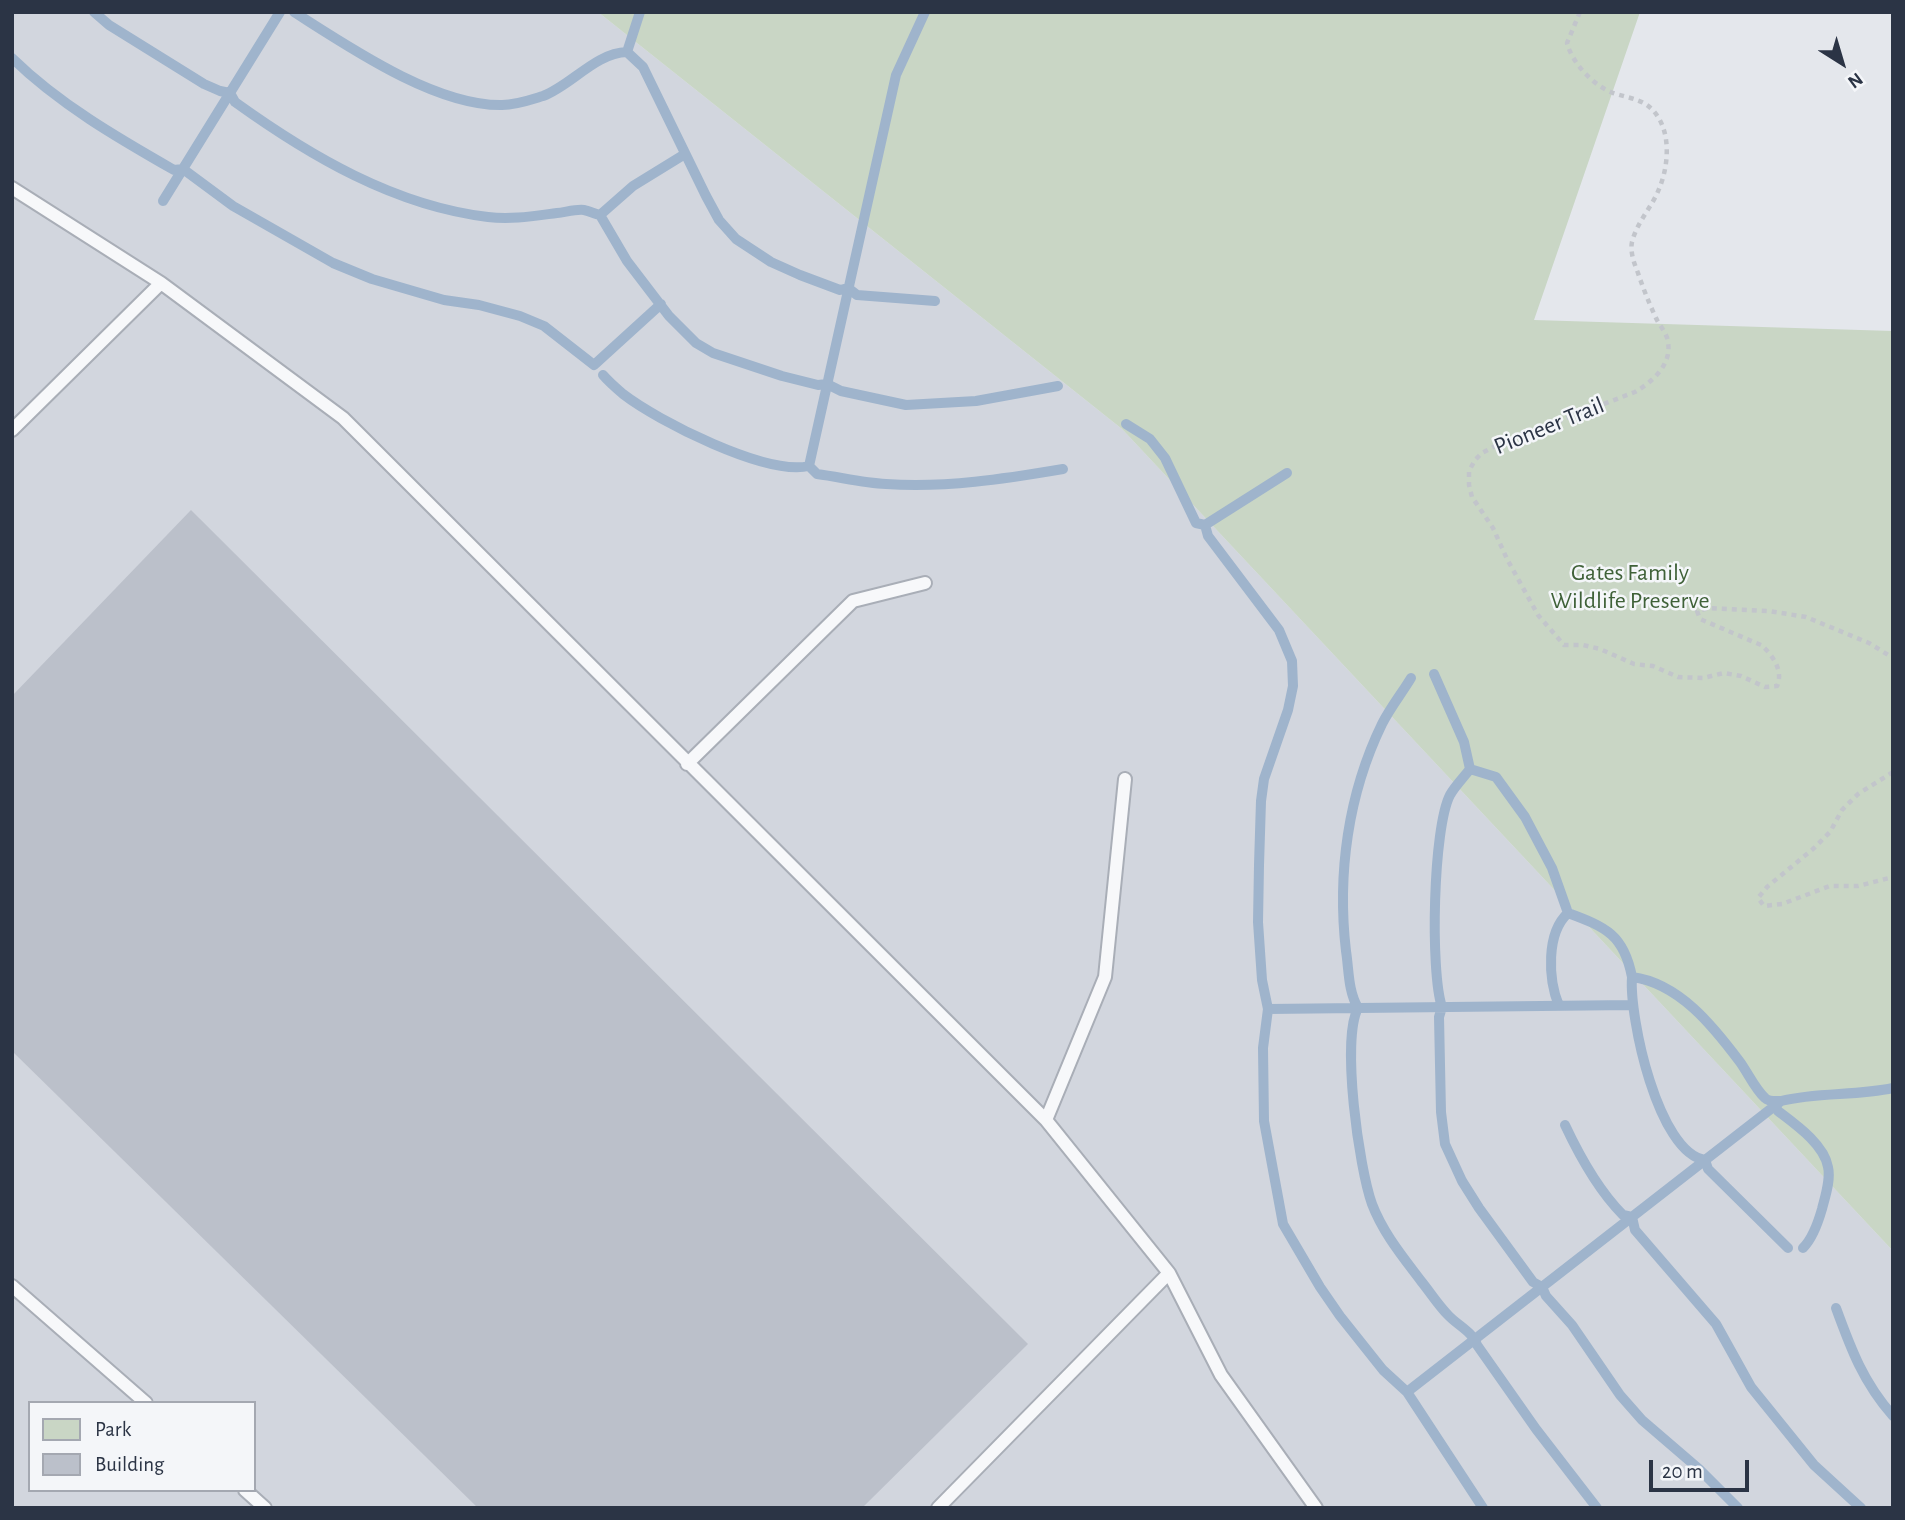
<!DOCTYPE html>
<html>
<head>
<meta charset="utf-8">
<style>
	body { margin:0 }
	#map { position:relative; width:1905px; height:1520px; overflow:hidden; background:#e4e7ec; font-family:"Alegreya Sans",sans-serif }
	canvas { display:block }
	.frame { position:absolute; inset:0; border:14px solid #2b3445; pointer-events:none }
	.legend { position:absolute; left:28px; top:1401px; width:228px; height:91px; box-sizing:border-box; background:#f4f6f9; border:2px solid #a4a8b1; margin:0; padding:9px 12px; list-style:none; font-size:21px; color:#2b3445 }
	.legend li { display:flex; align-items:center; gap:14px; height:35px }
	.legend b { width:35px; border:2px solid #a4a8b1 }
	.north { position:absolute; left:1807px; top:28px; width:70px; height:70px; -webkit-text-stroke:5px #f4f6f9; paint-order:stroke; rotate:143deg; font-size:19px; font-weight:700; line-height:28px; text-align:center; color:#2b3445 }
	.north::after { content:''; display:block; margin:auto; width:24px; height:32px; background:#2b3445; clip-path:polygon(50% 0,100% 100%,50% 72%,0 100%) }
	.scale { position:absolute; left:1649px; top:1460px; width:100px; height:32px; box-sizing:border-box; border:4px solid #2b3445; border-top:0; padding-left:9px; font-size:21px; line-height:24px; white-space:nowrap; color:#2b3445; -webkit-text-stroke:5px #f4f6f9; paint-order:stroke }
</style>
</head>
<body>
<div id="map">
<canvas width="1905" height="1520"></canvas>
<div class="frame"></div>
<ul class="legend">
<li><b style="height:19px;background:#c9d6c5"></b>Park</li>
<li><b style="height:19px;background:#bbc0ca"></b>Building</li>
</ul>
<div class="north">N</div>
<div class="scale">20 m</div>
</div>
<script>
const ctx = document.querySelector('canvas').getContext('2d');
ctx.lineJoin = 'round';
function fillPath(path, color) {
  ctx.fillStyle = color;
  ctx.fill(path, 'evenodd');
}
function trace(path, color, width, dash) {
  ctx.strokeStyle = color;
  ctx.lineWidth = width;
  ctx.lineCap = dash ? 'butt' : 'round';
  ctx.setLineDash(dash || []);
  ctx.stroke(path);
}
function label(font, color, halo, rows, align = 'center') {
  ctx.font = font + ' "Alegreya Sans",sans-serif';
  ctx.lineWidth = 5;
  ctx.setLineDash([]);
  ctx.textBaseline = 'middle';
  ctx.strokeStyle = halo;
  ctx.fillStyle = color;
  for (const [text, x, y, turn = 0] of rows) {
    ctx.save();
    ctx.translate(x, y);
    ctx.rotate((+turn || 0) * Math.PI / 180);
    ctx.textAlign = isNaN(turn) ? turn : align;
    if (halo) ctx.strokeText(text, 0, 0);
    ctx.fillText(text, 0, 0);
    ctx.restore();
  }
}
const built = new Path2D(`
	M12 12H598L1122 429 1893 1251V1508H12ZM30 1403H254V1490H30Z`);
const green = new Path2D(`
	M598 12H1640L1534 320 1893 331V1251L1122 429Z`);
const stream = new Path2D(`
	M94 12 109 25 204 84 220 91 230 93 235 102C310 156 395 206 488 217 511 220 534 216 557 213 566 212 576 209 584 210 589 211 595 214 600 215L627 261 669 316 696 343 713 353 782 376 818 385 827 384 841 391 906 405 976 401 1058 386
	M294 12C349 47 435 106 502 105 516 105 530 100 543 96 572 85 595 53 627 52L643 67 706 196 719 220 736 239 771 262 800 275 840 290 848 288 857 295 935 301
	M627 52 640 12
	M12 58C59 104 118 138 174 170L183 169 233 206 333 263 372 279 444 300 479 305 520 316 544 326 594 365 661 304
	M163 201 280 12
	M600 215 633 186 685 154
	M603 375C609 382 616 388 623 394 658 421 766 476 809 466
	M1126 424 1150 439 1165 458 1196 523 1205 525
	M809 466 896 75 925 12
	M809 466 817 474C840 477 863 483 886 484 946 488 1004 479 1063 469
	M1205 525 1208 536 1279 630 1292 661 1293 686 1288 710 1264 779 1261 801 1259 865 1258 922 1262 980 1268 1009 1263 1048 1264 1121 1283 1224 1320 1287 1340 1316 1383 1370 1407 1392 1483 1508
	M1205 525 1287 473
	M1434 674 1464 742 1470 769 1496 777 1525 817 1552 868 1568 913C1606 927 1624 935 1632 977 1679 983 1713 1026 1740 1062 1748 1073 1755 1089 1765 1098 1769 1102 1775 1101 1780 1101
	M1411 678C1402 693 1390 708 1382 724 1348 794 1337 874 1346 951 1349 970 1348 991 1358 1008 1341 1040 1359 1168 1372 1204 1383 1233 1403 1257 1421 1281 1430 1292 1438 1305 1448 1315 1457 1325 1473 1332 1477 1345L1536 1429 1597 1508
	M1470 769C1464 777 1455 786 1450 795 1433 828 1430 971 1442 1007L1439 1017 1441 1112 1445 1144 1462 1181 1479 1208 1533 1282 1542 1287 1546 1296 1572 1325 1620 1395 1642 1420 1699 1469 1738 1508
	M1632 977C1629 1017 1658 1153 1705 1160L1708 1169 1788 1248
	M1559 1006C1548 979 1546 933 1568 913
	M1268 1009 1632 1005
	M1775 1105 1778 1111C1795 1124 1824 1144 1828 1167 1831 1180 1825 1197 1822 1209 1818 1223 1813 1238 1803 1248
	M1565 1125C1580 1157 1598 1190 1623 1215L1632 1217 1635 1230 1716 1324 1751 1387 1814 1465 1861 1508
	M1836 1308C1851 1349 1863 1382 1893 1416
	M1407 1392 1781 1101C1818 1092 1856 1096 1893 1088`);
const building = new Path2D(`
	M191 510 1028 1344 862 1508H478L12 1051V696Z`);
const path = new Path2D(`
	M1580 12 1567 43C1572 63 1594 86 1613 93 1631 99 1647 99 1658 117 1671 137 1668 168 1659 189 1652 207 1637 222 1632 242 1630 252 1634 263 1638 273 1643 288 1649 303 1656 318 1659 325 1667 333 1668 342 1672 365 1652 382 1635 392L1499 444 1482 453 1475 460 1469 471V485L1472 497 1493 528 1507 559 1538 615 1564 645H1583L1600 649 1634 664 1653 666 1678 677 1703 678 1724 673 1741 676 1765 687 1777 686C1784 671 1772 654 1761 645L1700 619 1697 611 1709 608 1769 611 1806 617 1869 643 1893 658
	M1893 772 1858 794 1842 810 1830 832 1813 849 1767 887 1758 898 1764 906 1782 904 1830 886H1858L1893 877`);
const lane = new Path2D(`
	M12 188 161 283 343 418 1046 1120 1169 1273 1221 1375 1316 1508
	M12 430 161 283
	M687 764 853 601 925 583
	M1046 1120 1105 977 1125 779
	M12 1286 146 1403
	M245 1490 265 1508
	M938 1508 1169 1273`);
const streetNames = [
	["Pioneer Trail",1549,426,-22]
];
const parkNames = [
	["Gates Family",1630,573],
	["Wildlife Preserve",1630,601]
];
fillPath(built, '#d2d6de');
fillPath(green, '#c9d6c5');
trace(stream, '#9fb4cc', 10);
fillPath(building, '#bbc0ca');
trace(lane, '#a9aeb7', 16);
trace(path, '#c2c5cb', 4.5, [5, 5]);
trace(lane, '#f7f8fa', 12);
label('24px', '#2b3445', '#f4f6f9', streetNames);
label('24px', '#3f6138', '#f4f6f9', parkNames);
</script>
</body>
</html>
